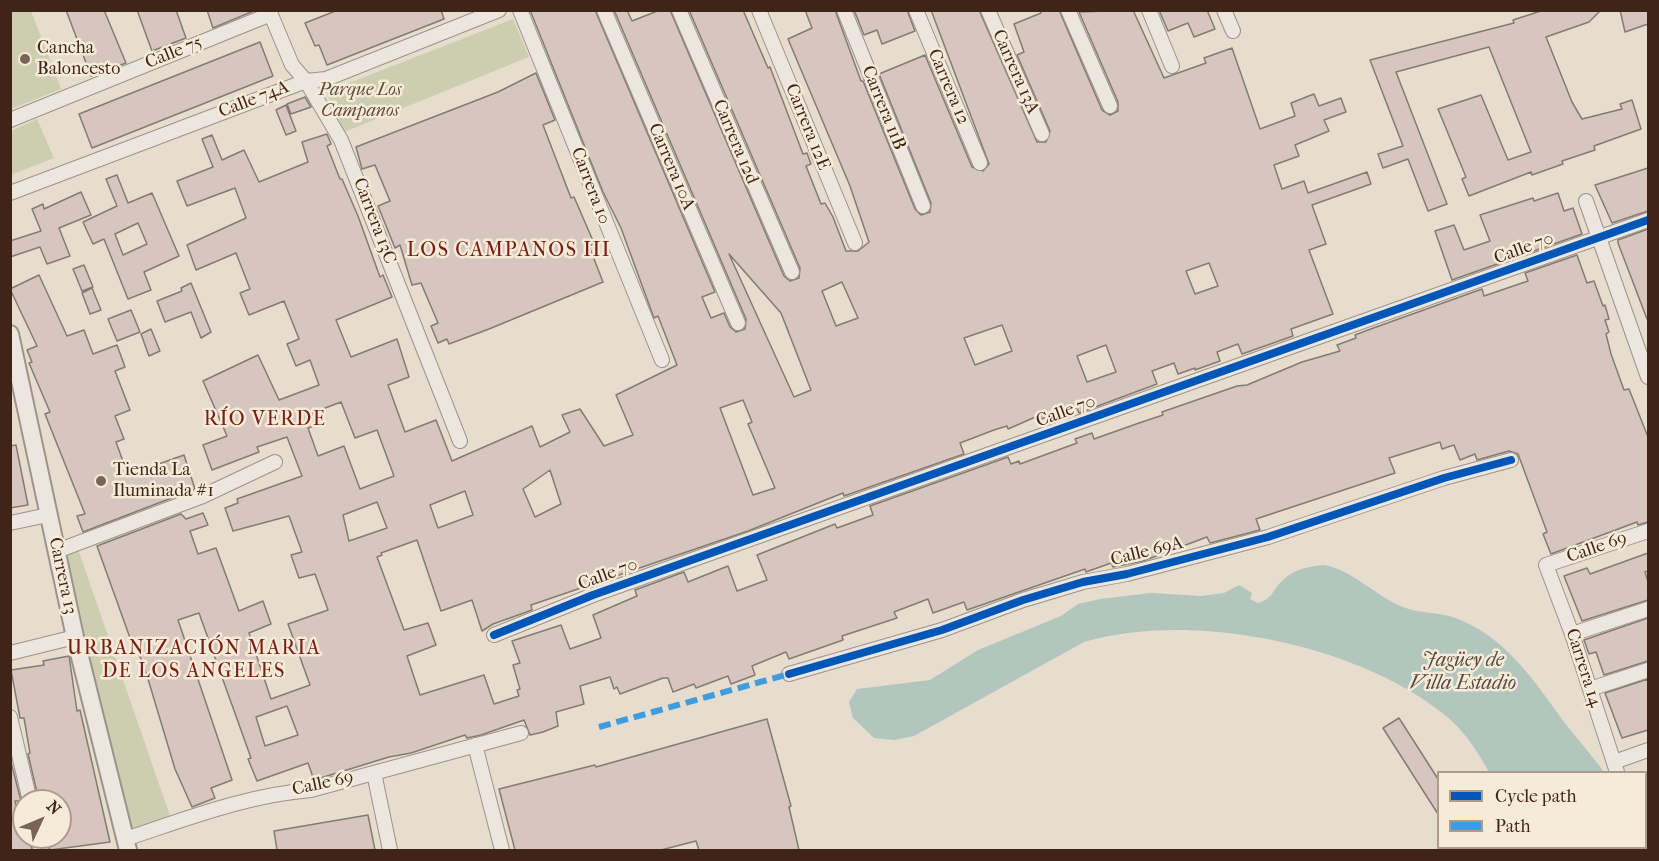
<!DOCTYPE html>
<html>
<head>
<meta charset="utf-8">
<style>
	body { margin:0 }
	#map { position:relative; width:1659px; height:861px; overflow:hidden; background:#e6ddce; font-family:"IM FELL French Canon",serif }
	canvas { display:block }
	.frame { position:absolute; inset:0; border:12px solid #3f2519; pointer-events:none }
	.legend { position:absolute; left:1437px; top:771px; width:210px; height:78px; box-sizing:border-box; background:#f6ead9; border:2px solid #ad9b8c; margin:0; padding:8px 10px; list-style:none; font-size:18px; color:#3f2519 }
	.legend li { display:flex; align-items:center; gap:12px; height:30px }
	.legend b { width:30px; border:2px solid #ad9b8c }
	.north { position:absolute; left:12px; top:789px; width:60px; height:60px; box-sizing:border-box; background:#f6ead9; border:2px solid #ad9b8c; border-radius:50%; rotate:46deg; font-size:16px; font-weight:700; line-height:24px; text-align:center; color:#3f2519 }
	.north::after { content:''; display:block; margin:auto; width:21px; height:27px; background:#796558; clip-path:polygon(50% 0,100% 100%,50% 72%,0 100%) }
</style>
</head>
<body>
<div id="map">
<canvas width="1659" height="861"></canvas>
<div class="frame"></div>
<ul class="legend">
<li><b style="height:8px;background:#0057b8"></b>Cycle path</li>
<li><b style="height:8px;background:#3f9cdf"></b>Path</li>
</ul>
<div class="north">N</div>
</div>
<script>
const ctx = document.querySelector('canvas').getContext('2d');
ctx.lineJoin = 'round';
function fillPath(path, color) {
  ctx.fillStyle = color;
  ctx.fill(path, 'evenodd');
}
function trace(path, color, width, dash) {
  ctx.strokeStyle = color;
  ctx.lineWidth = width;
  ctx.lineCap = dash ? 'butt' : 'round';
  ctx.setLineDash(dash || []);
  ctx.stroke(path);
}
function label(font, color, halo, rows, align = 'center') {
  ctx.font = font + ' "IM FELL French Canon",serif';
  ctx.lineWidth = 5;
  ctx.setLineDash([]);
  ctx.textBaseline = 'middle';
  ctx.strokeStyle = halo;
  ctx.fillStyle = color;
  for (const [text, x, y, turn = 0] of rows) {
    ctx.save();
    ctx.translate(x, y);
    ctx.rotate((+turn || 0) * Math.PI / 180);
    ctx.textAlign = isNaN(turn) ? turn : align;
    if (halo) ctx.strokeText(text, 0, 0);
    ctx.fillText(text, 0, 0);
    ctx.restore();
  }
}
const green = new Path2D(`
	M11 10 31 11 61 89 11 109Z
	M513 19 529 57 344 132 326 92Z
	M37 119 54 158 11 175V131Z
	M78 549 170 816 129 829 64 554Z`);
const water = new Path2D(`
	M1323 565C1350 568 1377 597 1403 607 1418 613 1437 612 1453 617 1504 635 1534 680 1564 722 1577 739 1592 755 1604 772H1489C1478 752 1463 729 1445 715 1358 644 1191 610 1084 642L914 736 894 740 874 738 853 718 849 702 857 689 930 680 978 650 1061 616 1078 604 1100 599 1151 593 1201 596 1224 593 1239 585 1252 593 1250 599 1258 603C1273 599 1272 590 1282 581 1293 569 1308 567 1323 565Z`);
const building = new Path2D(`
	M66 10H104L126 63 91 76Z
	M137 10H176L186 38 152 51Z
	M207 10H256L213 28Z
	M338 10H441L444 19 327 65 319 45 315 46 305 23Z
	M530 10H595L715 292 702 297 711 318 724 313 730 327 736 332 745 329 746 319 614 10H627L632 21 660 10H670L784 276 790 281 799 278 800 268 689 10H743L768 68 770 67 803 154 807 153 811 164 806 166 821 204 825 203 833 217 846 251H858L869 242 850 186 788 39 812 28 805 10H835L861 81H863L915 209 921 215 930 212 931 203 879 74 925 55 972 167 983 171 989 164 931 10H979L1037 142H1046L1050 131 1017 55 1024 52 1014 24 1041 13 1040 10H1059L1102 110 1110 115 1118 111V102L1079 12 1133 10 1164 78 1206 63 1204 58 1232 48 1260 129 1295 116 1291 103 1314 94 1319 106 1341 98 1346 112 1324 120 1329 131 1295 145 1299 156 1274 165 1282 189 1304 181 1308 193 1367 172 1371 184 1312 205 1326 244 1309 250 1333 314 1291 329 1293 336 1242 354 1238 344 1217 352 1220 361 1195 370V368L1178 374 1174 363 1152 371 1157 384 1079 413 1077 408 1041 419 1040 415 1008 429 1007 426 994 430 960 443 964 454 844 496 843 493 748 531 531 605 532 610 493 624 482 631 472 600 441 611 417 540 381 553 382 555 377 557 404 630 428 623 436 645 407 656 420 695 484 675 494 704 519 696 517 690 520 689 513 665 520 663 512 641 561 625 570 649 601 638 593 615 637 596 635 590 684 572 688 582 728 566 737 591 767 580 757 555 835 524 837 528 873 515 870 506 1008 457 1011 464 1019 461 1020 464 1077 443 1075 439 1092 433 1094 439 1139 423 1163 415 1162 412 1237 386 1247 385 1302 362 1340 351 1337 345 1356 338 1355 335 1368 330 1482 289 1484 296 1528 281 1525 273 1577 255 1587 283 1594 281 1603 306 1605 305 1609 319 1605 320 1609 332 1606 334 1611 354 1624 390 1629 389 1648 437V522L1638 525 1637 522 1551 554 1543 534 1547 532 1518 454 1509 451 1477 460 1475 454 1460 460 1454 445 1442 449 1440 442 1389 458 1395 473 1256 519 1260 530 1210 543 1207 537 1143 561 1113 567 1111 563 1086 572 1085 569 967 610 964 602 933 613 928 599 894 612 897 618 842 636 843 640 789 659 786 652 752 666 755 675 731 684 728 676 696 688 694 684 673 692 668 678H663L620 694 617 687 614 689 610 677 580 686 584 704 556 712 558 726 543 732 530 735 524 720 481 735 467 738 465 735 411 753 389 757 314 780 308 763 257 781 248 759 251 758 199 613 178 620 232 780 211 788 215 798 192 807 175 769 148 679 137 648 134 649 97 546 181 514 186 519 203 513 208 525 190 531 198 554 216 548 239 611 263 601 271 624 249 633 271 699 310 685 288 624 328 610 315 574 299 578 291 555 302 552 289 516 233 531 225 508 238 503 237 499 302 476 287 437 257 447 259 452 212 470 203 445 227 436 203 381 258 355 279 400 319 385 310 360 296 366 287 344 299 339 284 301 249 315 240 293 250 289 236 253 196 270 187 245 246 218 235 188 187 206 177 181 213 167 202 139 212 135 222 160 244 150 259 182 308 162 302 142 327 134 331 144 327 146 340 179H342L358 216 380 277 383 275 392 297 336 320 351 357 397 339 409 377 388 385 405 432 436 420 452 461 532 426 540 447 570 432 562 415 580 409 604 446 633 435 616 395 677 365 658 316 654 318 621 228 603 192ZM729 254 781 313 811 390 794 397ZM1209 263 1218 286 1195 294 1186 271ZM842 282 858 318 836 326 822 291ZM1002 325 1012 351 975 365 964 338ZM1106 345 1116 372 1087 382 1077 356ZM743 400 752 422 748 424 775 488 753 495 720 408ZM341 402 355 438 377 430 394 476 360 489 344 446 318 456 308 428 317 425 312 413ZM550 470 561 504 535 517 523 489ZM465 491 473 515 438 528 430 505ZM377 502 387 528 349 541 343 515ZM287 706 298 735 265 746 256 717Z
	M854 10H907L915 31 882 44 877 30 864 35Z
	M1159 10H1207L1215 29 1194 37 1188 23 1168 31Z
	M1544 10H1601L1589 22 1546 37 1572 102 1582 119 1622 109 1620 104 1632 100 1641 129 1594 146 1595 150 1562 161 1563 164 1532 175 1531 172 1469 196 1462 179 1466 177 1438 109 1481 95 1508 160 1531 152 1489 47 1396 72 1447 204 1428 211 1408 159 1383 168 1378 154 1403 146 1370 60 1514 23 1513 20Z
	M1620 10H1648V24L1625 32Z
	M260 42 273 76 92 148 79 114Z
	M536 73 555 120 543 125 571 198 574 197 594 243 589 246 603 282 489 329 449 344 447 339 438 343 431 326 438 323 421 283 412 285 400 245 395 248 378 206 390 201 375 165 362 169 356 147 498 92Z
	M305 97 311 107 291 114 287 104Z
	M286 105 296 131 286 135 276 110Z
	M1648 168V211L1612 223 1595 185Z
	M117 175 128 203 152 193 179 256 144 272 151 290 128 299 104 239 93 244 83 222 117 206 106 179ZM138 223 147 244 123 255 115 234Z
	M81 192 91 215 59 228 70 256 47 264 40 247 10 257V241L41 231 32 209 43 204 44 209Z
	M1558 193 1564 211 1573 208 1582 234 1452 280 1435 231 1454 225 1464 250 1490 241 1480 215 1533 198 1534 201Z
	M1648 229V318L1647 319 1618 243V240Z
	M84 265 93 287 82 291 73 269Z
	M39 275 67 336 84 330 93 354 117 345 125 367 115 371 130 410 115 416 124 439 116 442 128 475 184 455 195 489 83 532 77 516 85 514 45 414 50 412 29 363 32 362 27 350 37 346 10 289Z
	M191 283 211 332 201 338 191 312 165 322 157 301 182 291 181 288Z
	M92 288 101 310 90 314 82 293Z
	M131 310 140 332 117 341 108 319Z
	M151 329 160 351 149 356 141 334Z
	M16 445 28 505 10 508V446Z
	M1648 553V571L1645 572 1648 582V600L1582 621 1564 576 1587 568 1590 574Z
	M1648 618V661L1604 675 1596 652 1589 654 1584 640Z
	M69 656 77 711 80 710 110 842 50 850 47 837H60V801H39L28 754 30 753 24 718H20L11 670 44 665 43 661Z
	M1648 679V730L1622 738 1605 693Z
	M1399 718 1438 779V814L1383 728Z
	M767 719 791 806 789 807 799 850H699L696 841 661 850H515L499 789 595 765 596 767Z
	M10 758 21 801H15L24 837H29L32 850H10Z
	M368 815 375 850H277L274 831Z`);
const minor = new Path2D(`
	M269 10 292 65 306 81 341 140 460 441
	M520 10 662 360
	M604 10 738 323
	M679 10 792 272
	M759 10 855 243
	M844 10 923 206
	M916 10 980 163
	M988 10 1042 134
	M1068 10 1110 106
	M1149 10 1172 66
	M1224 10 1233 31
	M10 120 271 14
	M10 193 306 81 326 79 499 10
	M1586 201 1648 377
	M10 523 48 515
	M57 551 203 496 275 462
	M1572 634 1648 609
	M494 635 593 595 1648 220
	M10 653 75 637
	M789 674 942 630 1023 600 1083 582 1127 574 1268 537 1444 478 1511 460
	M1590 689 1648 670
	M10 717 30 801
	M475 745 502 850
	M1614 762 1648 750
	M1617 772 1572 634 1546 565 1648 531
	M374 773 390 850
	M38 837 41 850
	M125 839C186 819 247 795 311 790L521 733
	M1646 840 1648 839`);
const tertiary = new Path2D(`
	M10 334 75 637 128 850`);
const quiet = new Path2D(`
	M599 727 789 674`);
const cycleway = new Path2D(`
	M494 635 593 595 1648 220
	M789 674 942 630 1023 600 1083 582 1127 574 1268 537 1444 478 1511 460`);
const markers = [
	[25,59,6,"#796558"],
	[101,481,6,"#796558"]
];
const poiNames = [
	["Cancha",37,49],
	["Baloncesto",37,70],
	["Tienda La",113,471],
	["Iluminada #1",113,492]
];
const streetNames = [
	["Calle 75",174,53,-22],
	["Carrera 13A",1015,72,66],
	["Carrera 12",948,87,67],
	["Calle 74A",254,100,-21],
	["Carrera 11B",883,108,68],
	["Carrera 12E",807,127,68],
	["Carrera 12d",735,142,67],
	["Carrera 10A",671,167,67],
	["Carrera 10",590,186,69],
	["Carrera 13C",374,221,69],
	["Calle 70",1524,249,-20],
	["Calle 70",1066,412,-20],
	["Calle 69",1597,548,-19],
	["Calle 69A",1147,552,-14],
	["Calle 70",608,575,-20],
	["Carrera 13",62,576,78],
	["Carrera 14",1583,668,72],
	["Calle 69",323,784,-12]
];
const parkNames = [
	["Parque Los",360,91],
	["Campanos",360,112]
];
const neighbourhoodNames = [
	["LOS CAMPANOS III",509,251],
	["RÍO VERDE",265,420],
	["URBANIZACIÓN MARIA",194,649],
	["DE LOS ANGELES",194,672]
];
const waterNames = [
	["Jagüey de",1463,661],
	["Villa Estadio",1463,684]
];
fillPath(green, '#ccceaf');
fillPath(water, '#b2c6be');
fillPath(building, '#d6c6bd');
trace(building, '#847b71', 1.5);
trace(minor, '#9c9389', 16);
trace(tertiary, '#9c9389', 20);
trace(minor, '#ece6df', 14);
trace(tertiary, '#ece6df', 16);
trace(quiet, '#3f9cdf', 6, [12, 6]);
trace(cycleway, '#0057b8', 8);
for (const [x, y, r, color] of markers) {
  const dot = new Path2D();
  dot.arc(x, y, r, 0, 2 * Math.PI);
  ctx.fillStyle = color;
  ctx.fill(dot);
  trace(dot, '#f6ead9', 2);
}
label('18px', '#3f2519', '#f6ead9', poiNames, 'left');
label('18px', '#3f2519', '#f6ead9', streetNames);
label('italic 18px', '#5d4c38', '#f6ead9', parkNames);
ctx.letterSpacing = '1.5px';
label('20px', '#7a1f14', '#f6ead9', neighbourhoodNames);
ctx.letterSpacing = '0px';
label('italic 20px', '#564b40', '#f6ead9', waterNames);
</script>
</body>
</html>
